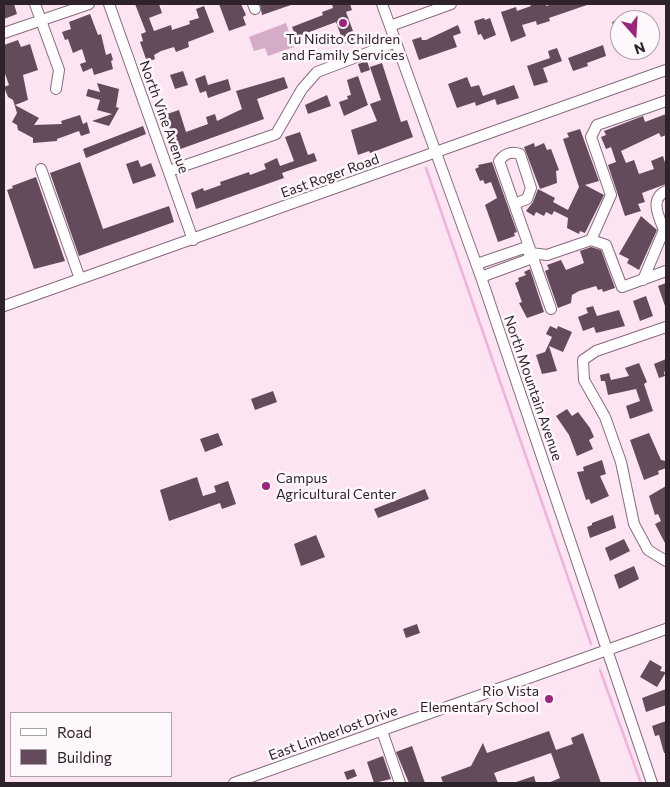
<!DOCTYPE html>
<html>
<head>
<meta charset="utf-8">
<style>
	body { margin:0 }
	#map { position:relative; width:670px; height:787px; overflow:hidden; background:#fde4f3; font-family:Commissioner,sans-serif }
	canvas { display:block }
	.frame { position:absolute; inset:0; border:5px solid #2e232a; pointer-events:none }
	.legend { position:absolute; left:10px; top:712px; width:162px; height:65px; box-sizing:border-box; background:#fef7fb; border:1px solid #aba2a7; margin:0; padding:6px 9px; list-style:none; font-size:15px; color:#2e232a }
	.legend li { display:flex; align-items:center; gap:10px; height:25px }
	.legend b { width:25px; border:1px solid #aba2a7 }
	.north { position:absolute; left:610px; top:10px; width:50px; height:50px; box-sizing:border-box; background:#fef7fb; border:1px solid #aba2a7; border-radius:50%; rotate:161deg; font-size:14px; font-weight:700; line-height:20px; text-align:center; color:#2e232a }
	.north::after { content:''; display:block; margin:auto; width:18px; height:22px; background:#9b247e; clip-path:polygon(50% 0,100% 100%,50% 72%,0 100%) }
</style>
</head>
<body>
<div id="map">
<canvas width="670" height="787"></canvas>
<div class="frame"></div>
<ul class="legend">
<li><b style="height:6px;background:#fff"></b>Road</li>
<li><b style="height:14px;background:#644b5b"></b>Building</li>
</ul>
<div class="north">N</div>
</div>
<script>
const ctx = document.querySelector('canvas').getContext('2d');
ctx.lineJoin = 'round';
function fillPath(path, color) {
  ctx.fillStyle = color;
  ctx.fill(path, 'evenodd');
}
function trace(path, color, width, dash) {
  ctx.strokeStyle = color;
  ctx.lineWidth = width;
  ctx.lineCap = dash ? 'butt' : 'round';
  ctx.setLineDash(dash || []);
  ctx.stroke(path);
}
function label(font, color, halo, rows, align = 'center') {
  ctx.font = font + ' Commissioner,sans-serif';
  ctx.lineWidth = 5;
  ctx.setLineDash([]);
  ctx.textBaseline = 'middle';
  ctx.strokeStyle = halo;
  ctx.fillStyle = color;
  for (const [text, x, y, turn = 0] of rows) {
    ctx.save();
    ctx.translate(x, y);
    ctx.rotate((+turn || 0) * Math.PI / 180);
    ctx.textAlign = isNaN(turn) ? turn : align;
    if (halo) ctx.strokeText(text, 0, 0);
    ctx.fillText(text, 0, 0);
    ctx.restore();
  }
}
const green = new Path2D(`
	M286 23 294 47 268 56 265 48 254 51 249 37Z`);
const stream = new Path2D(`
	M426 168 591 644
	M600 670 641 783`);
const building = new Path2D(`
	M4 4H14L17 14 4 19Z
	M135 4H159L162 13 149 18 154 31 171 25 172 30 190 24 189 21 199 18 196 9 204 6 214 32 188 42 189 47 176 52 174 47 161 51 154 55 155 59 147 62 140 42 143 41 141 34 146 32Z
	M219 4H241L246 15 243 17 246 25 229 31Z
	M260 4H291V5L262 15Z
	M332 4H350L352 10 346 12 353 31 351 32 354 41 344 44 336 22 296 37 292 27 323 15 322 12 333 8Z
	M530 4H546V6L553 4 587 5 549 18 550 21 537 25 536 21 522 25 526 36 511 42 501 12 516 7 517 11 531 6Z
	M90 14 98 35 101 34 106 55 111 53 113 60 111 61 113 69 94 75 92 68 83 72 80 64 86 62 82 49 73 53 68 39 65 40 62 32 71 29 69 22Z
	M484 18 485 20 490 18 496 35 484 40 481 34 478 35 474 21Z
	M620 19V42H619L612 22Z
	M458 25 461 33 453 36 457 47 419 60 412 40 421 37 422 40H426Z
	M18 40 21 47 30 44 38 70 23 75 28 100 15 105 39 118 34 125 62 124 61 121 80 115 83 124 87 122 90 133 81 136 79 131 57 139V141L33 143V138L18 130 17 125 12 122 17 113 13 100 8 97 4 87 9 85 4 71V45Z
	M603 45 606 56 587 63 588 66 573 71 568 58Z
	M557 48 562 61 543 68 548 82 534 86 527 66 550 58 548 51Z
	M367 61 370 70 361 73 358 64Z
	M382 63 401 122 407 120 413 137 370 153 369 151 358 155 351 130 377 121 370 104 381 100 370 67Z
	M183 71 188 85 175 89 170 75Z
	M205 75 208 85 228 79 231 90 208 98 206 91 200 93 195 79Z
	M358 76 368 105 344 116 339 102 348 99 347 96 351 95 347 80Z
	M284 77 288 88 257 99 264 119 175 151 171 140 174 139 164 115 179 110 186 132 208 124 206 117 215 114 217 121 242 109 236 91Z
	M467 77 471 87 479 85 483 96 514 85 519 98 497 105 495 99 476 106 475 102 457 108 448 84Z
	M97 83 119 89 116 107 119 108 109 126 92 121 112 114 97 110 100 100 86 96 88 89 100 92Z
	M327 95 331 106 308 114 305 105Z
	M666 114V135L661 137 659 133 621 151 626 163 634 160 639 174 654 169 651 161 663 156 666 166V184L642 193 645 202 638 204 641 211 625 216 608 165 616 162 611 147 606 149 601 137 606 135 604 131 643 116 645 122Z
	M143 126 146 134 86 158 83 149Z
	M580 129 599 181 585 185 604 195 585 233 580 231 579 234 567 228 568 218 554 211 552 215 546 212 544 216 536 212 534 216 526 211 533 202 538 189 555 198 553 202 568 210 579 187 563 139 569 137 567 133Z
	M300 132 308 155 314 153 317 161 282 173 284 178 196 209 191 193 203 188 204 191 221 185 220 182 249 172 250 175 266 169 264 164 277 158 280 166 294 161 285 137Z
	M534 143 535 147 544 143 547 150 551 149 559 170 556 171 557 183 540 189 524 147Z
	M138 160 141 167 151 163 156 176 133 184 126 164Z
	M80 162 103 229 169 206 174 222 79 256 50 173Z
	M492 162 517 232 514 233 515 236 498 242 485 205 497 198 491 182 485 184 483 180 480 181 475 169 479 167 478 165Z
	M36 177 65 261 34 269 7 190 13 188 12 186Z
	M641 216 657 230 639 270 627 263 629 259 619 254Z
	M591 247 601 250 615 288 603 292 602 289 598 290 596 286 579 291 572 295 571 303 558 308 545 271 549 269 547 265 561 260 566 270 584 263 580 251Z
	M530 269 544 312 527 318 519 303 522 302 515 283 519 281 518 278 526 275 524 272Z
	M666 283V305L665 306 658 286Z
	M646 296 653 316 640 321 633 301Z
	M593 306 597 316 619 310 625 326 596 333 594 327 583 331 578 317 588 313 586 308Z
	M550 326 557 329 558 326 572 332 563 352 549 346 557 371 542 374 536 355 545 352 552 337 546 334Z
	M666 359V371L664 372 665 376 659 378 654 364Z
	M639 363 647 382 644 384 653 411 630 419 626 406 640 401 636 389 608 395 605 381H601L600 375 609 373 611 380 629 376 625 368Z
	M273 391 277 402 255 410 251 399Z
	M567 409 572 416 578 412 590 428 594 437 589 440 593 449 577 456 569 435 556 416Z
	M218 433 223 445 205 452 200 439Z
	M649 433 661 460 666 461V468L658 471 659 474 644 480 630 440Z
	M602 460 606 474 600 476 609 496 591 504 589 499 586 500 577 472 584 471 583 467Z
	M197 477 203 496 216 492 214 486 228 481 236 504 222 509 220 503 169 521 160 490Z
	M666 486V545L655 524 661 521 658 514 655 515 649 496Z
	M425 489 429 499 378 518 374 509Z
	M613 515 616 528 590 538 587 527 592 525V523Z
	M316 535 325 557 301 566 294 544Z
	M624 539 630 551 610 561 605 548Z
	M634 566 639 579 619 589 614 575Z
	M417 624 420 633 406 638 403 629Z
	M650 660 662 667 660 671 666 672 657 687 640 677Z
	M666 689V705L646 712 642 698Z
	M666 721V753H664L659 735 655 736 652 726Z
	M549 731 556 750 573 744 571 738 583 733 601 783H548L560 778 551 753 494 773 498 783H443L441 777 471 766 483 743 487 753Z
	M412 746 420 769 425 783H409L396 752Z
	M383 756 391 779 374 783 367 762Z
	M354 769 357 776 347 780 344 772Z
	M534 776 536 783H516V782Z`);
const minor = new Path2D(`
	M35 4 59 70 56 89
	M109 4 193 240
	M253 4 255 9
	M382 4 481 277 652 783
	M390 26 451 4
	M4 33 89 4
	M41 169 80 279
	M169 171 276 134 302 89 317 72 396 42
	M514 204 527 199 531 188 520 154C511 151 505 153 499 161L551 309
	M591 240 611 195 591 137 597 125 666 101
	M477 264 524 248 531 253 547 255 591 240 606 245 622 287 666 271
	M481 277 527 260 531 253
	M643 280 664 230C659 217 649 199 666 191
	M4 306 666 70
	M666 327 596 351 583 360 584 380 605 417 621 462 634 524 648 550 666 561
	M382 731 400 783
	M234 783 666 629`);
const markers = [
	[343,23,5,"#9b247e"],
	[266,486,5,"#9b247e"],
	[549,699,5,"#9b247e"]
];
const poiNames = [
	["Tu Nidito Children",343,39],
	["and Family Services",343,55],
	["Campus",276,478,"left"],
	["Agricultural Center",276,494,"left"],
	["Rio Vista",539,691,"right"],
	["Elementary School",539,707,"right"]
];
const streetNames = [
	["North Vine Avenue",164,117,70],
	["East Roger Road",330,176,-20],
	["North Mountain Avenue",533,388,71],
	["East Limberlost Drive",333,733,-20]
];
fillPath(green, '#d5acc7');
trace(stream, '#f2b2dc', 2.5);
fillPath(building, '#644b5b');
trace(minor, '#866b7c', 12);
trace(minor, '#fff', 10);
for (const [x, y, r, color] of markers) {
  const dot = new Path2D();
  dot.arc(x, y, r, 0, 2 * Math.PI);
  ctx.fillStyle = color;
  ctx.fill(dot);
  trace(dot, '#fef7fb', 2);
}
label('14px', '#2e232a', '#fef7fb', poiNames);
label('14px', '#2e232a', '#fef7fb', streetNames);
</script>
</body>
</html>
